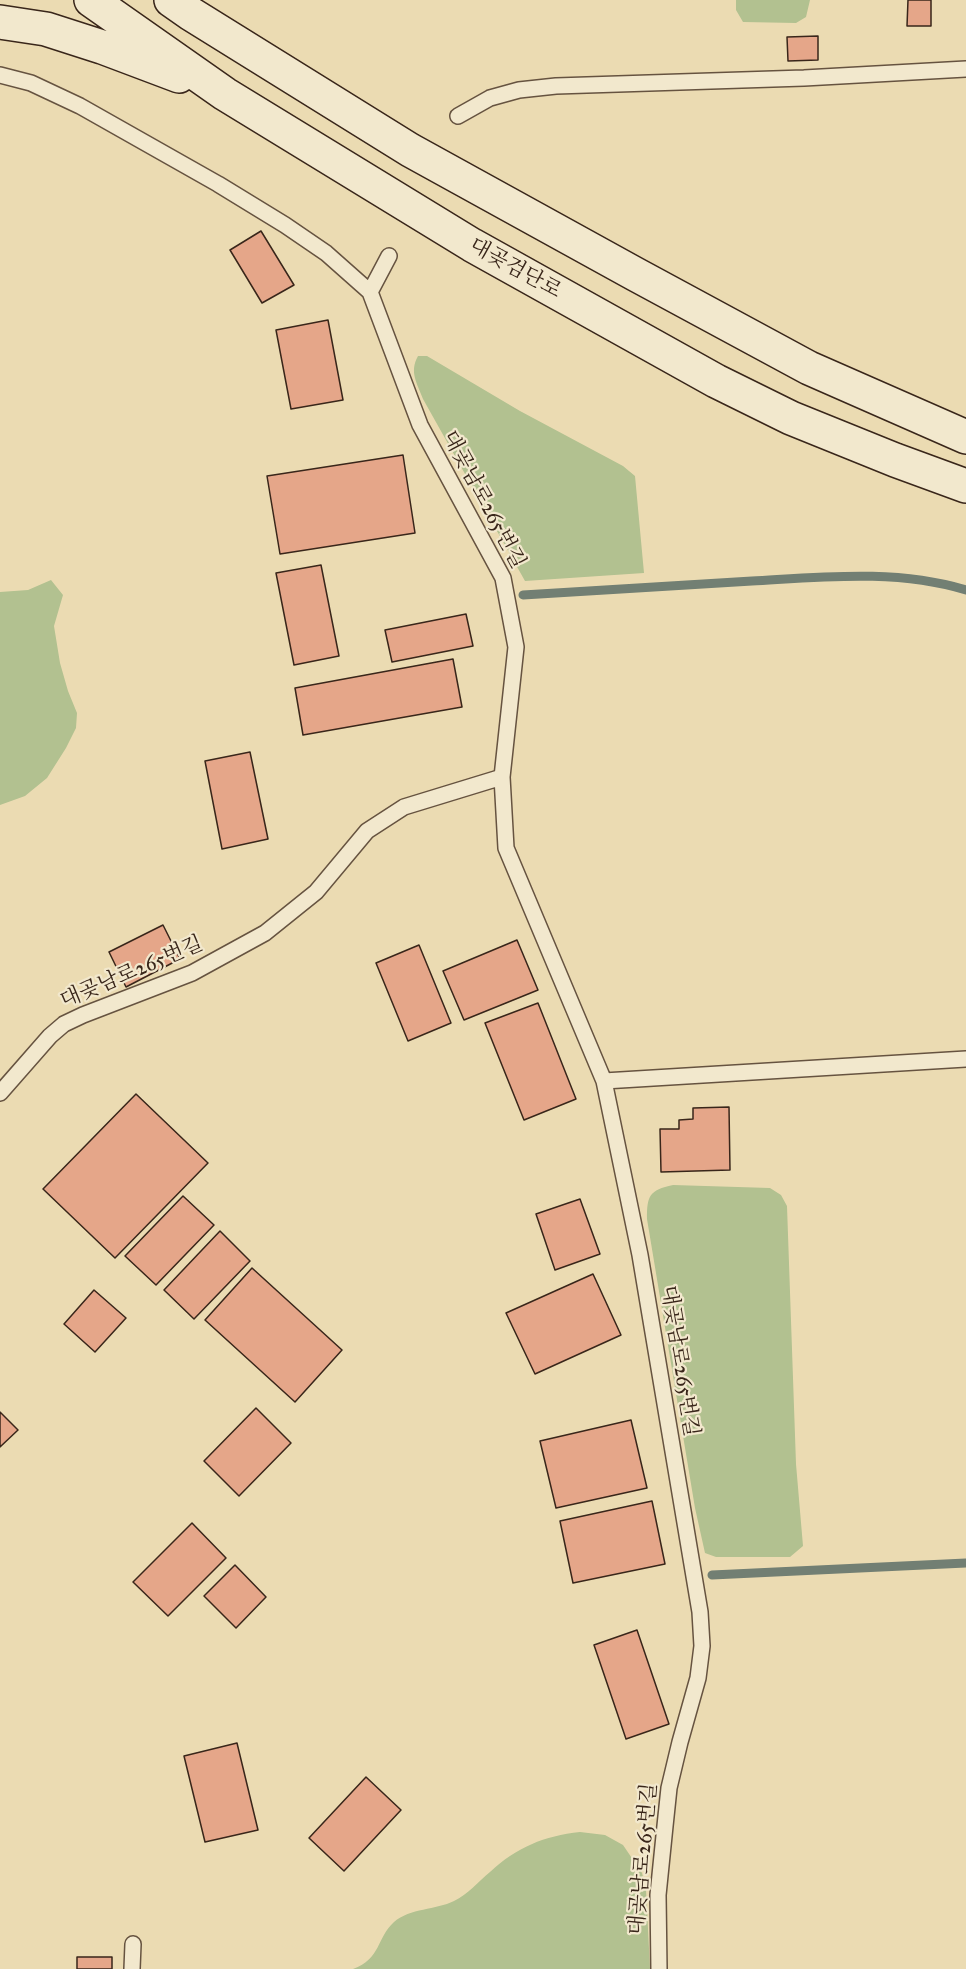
<!DOCTYPE html>
<html>
<head>
<meta charset="utf-8">
<style>
	body { margin:0 }
	canvas { display:block; background:#ebdbb2 }
</style>
</head>
<body>
<canvas width="966" height="1969"></canvas>
<script>
const ctx = document.querySelector('canvas').getContext('2d');
ctx.lineJoin = 'round';
function fillPath(path, color) {
  ctx.fillStyle = color;
  ctx.fill(path, 'evenodd');
}
function trace(path, color, width, dash) {
  ctx.strokeStyle = color;
  ctx.lineWidth = width;
  ctx.lineCap = dash ? 'butt' : 'round';
  ctx.setLineDash(dash || []);
  ctx.stroke(path);
}
function label(font, color, halo, rows, align = 'center') {
  ctx.font = font + ' "IM FELL Great Primer","Noto Serif KR",serif';
  ctx.lineWidth = 4.5;
  ctx.setLineDash([]);
  ctx.textBaseline = 'middle';
  ctx.strokeStyle = halo;
  ctx.fillStyle = color;
  for (const [text, x, y, turn = 0] of rows) {
    ctx.save();
    ctx.translate(x, y);
    ctx.rotate((+turn || 0) * Math.PI / 180);
    ctx.textAlign = isNaN(turn) ? turn : align;
    if (halo) ctx.strokeText(text, 0, 0);
    ctx.fillText(text, 0, 0);
    ctx.restore();
  }
}
const green = new Path2D(`
	M736 0H810L806 17 796 23 743 22 736 10Z
	M418 356H427L520 411 623 466 635 476 644 573 525 581 423 399C417 383 409 372 418 356Z
	M51 580 63 595 54 626 60 663 68 691 77 713 76 728 66 748 47 778 25 796 0 805V592L28 590Z
	M673 1185 770 1188 781 1195 787 1206 796 1464 803 1546 790 1557H716L705 1553 695 1508 647 1219C647 1196 649 1190 673 1185Z
	M580 1832 605 1835 623 1845 642 1873 646 1889 650 1969H353C381 1959 377 1937 394 1922 410 1908 436 1910 454 1901 468 1894 478 1882 490 1872 517 1847 544 1836 580 1832Z`);
const stream = new Path2D(`
	M523 595C600 590 676 585 752 581 823 577 897 569 966 590
	M712 1575 966 1563`);
const building = new Path2D(`
	M908 0H931V26H907Z
	M818 36V60L788 61 787 37Z
	M261 231 294 285 262 303 230 250Z
	M328 320 343 400 291 409 276 330Z
	M403 455 415 533 280 554 267 476Z
	M321 565 339 656 294 665 276 573Z
	M466 614 473 646 392 662 385 630Z
	M453 659 462 707 303 735 295 688Z
	M250 752 268 839 222 849 205 761Z
	M163 925 180 959 126 987 109 952Z
	M517 940 538 990 464 1020 443 971Z
	M419 945 451 1023 408 1041 376 963Z
	M538 1003 576 1099 524 1120 485 1023Z
	M136 1094 208 1163 115 1258 43 1189Z
	M729 1107 730 1170 661 1172 660 1129H679V1120L693 1119V1108Z
	M183 1196 214 1225 156 1285 125 1256Z
	M580 1199 600 1254 555 1270 536 1214Z
	M220 1231 250 1261 194 1319 164 1290Z
	M252 1268 342 1350 295 1402 205 1320Z
	M593 1274 621 1335 535 1374 506 1313Z
	M94 1290 126 1318 95 1352 64 1324Z
	M256 1408 291 1443 239 1496 204 1461Z
	M0 1412 18 1430 0 1447Z
	M631 1420 647 1488 556 1508 540 1441Z
	M652 1501 665 1564 573 1583 560 1521Z
	M192 1523 226 1558 168 1616 133 1582Z
	M235 1565 266 1597 236 1628 204 1596Z
	M637 1630 669 1724 626 1739 594 1645Z
	M237 1743 258 1830 205 1842 184 1756Z
	M366 1777 401 1810 344 1871 309 1838Z
	M77 1957H112V1969H77Z`);
const service = new Path2D(`
	M0 75 31 83 80 106 218 184 285 225 326 253 370 292
	M458 116 490 98 519 90 556 86 804 78 966 69
	M389 256 370 292 420 425 503 578 516 647 502 777 506 848 604 1081 640 1255 700 1612 702 1646 698 1678 680 1742 669 1788 665 1826 658 1895 659 1969
	M604 1081 966 1059
	M0 1093 50 1036 64 1024 83 1015 192 973 265 933 316 892 367 831 404 807 502 777
	M132 1969 133 1944`);
const secondary = new Path2D(`
	M91 0 225 94 472 245 716 381 791 418 895 460 966 486
	M171 0 191 14 410 150 635 274 809 368 966 437
	M0 22 46 29 102 47 179 76`);
const streetNames = [
	["대곶검단로",515,269,29],
	["대곶남로265번길",483,500,62],
	["대곶남로265번길",132,973,-23],
	["대곶남로265번길",679,1361,81],
	["대곶남로265번길",644,1859,-85]
];
fillPath(green, '#b2c190');
trace(stream, '#727f73', 9);
fillPath(building, '#e5a689');
trace(building, '#39261a', 1.5);
trace(service, '#665340', 18);
trace(secondary, '#39261a', 36);
trace(service, '#f2e8cd', 15);
trace(secondary, '#f2e8cd', 33);
label('21px', '#39261a', '#f2e8cd', streetNames);
</script>
</body>
</html>
